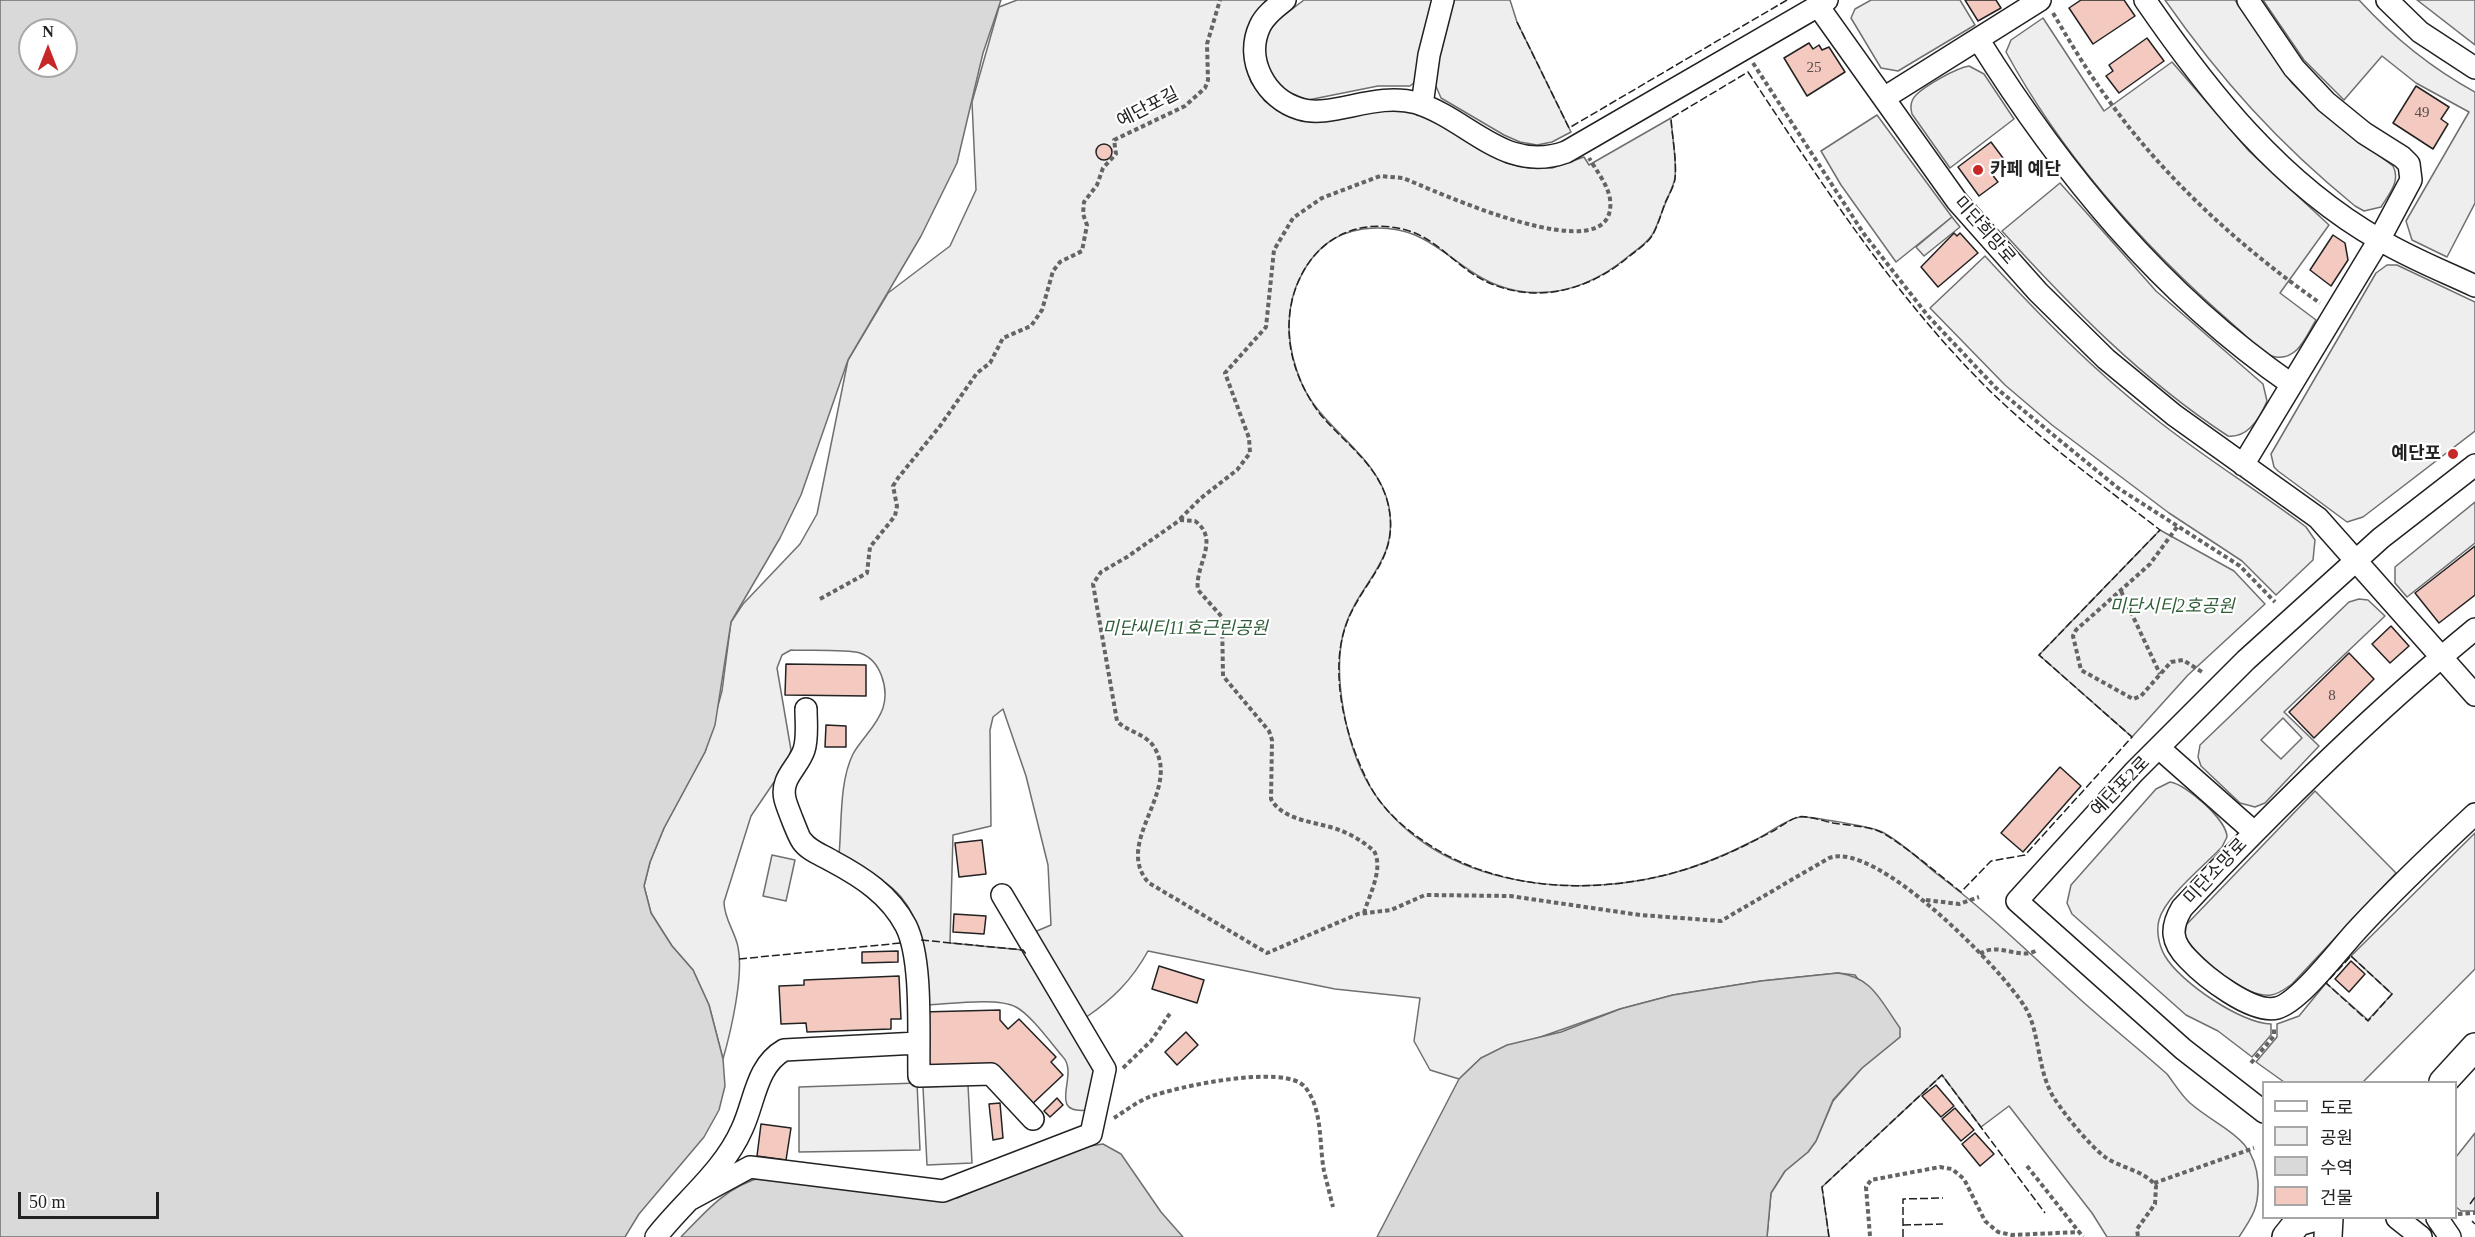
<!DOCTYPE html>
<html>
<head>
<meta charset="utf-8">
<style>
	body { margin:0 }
	#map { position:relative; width:2475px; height:1237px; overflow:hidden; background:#fff; font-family:"Times New Roman","Noto Sans KR",serif }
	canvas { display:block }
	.legend { position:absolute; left:2262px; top:1081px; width:195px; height:138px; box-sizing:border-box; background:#fff; border:2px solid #a7a7a7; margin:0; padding:8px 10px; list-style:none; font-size:18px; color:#222 }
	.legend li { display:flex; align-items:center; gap:12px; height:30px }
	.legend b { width:30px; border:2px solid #a7a7a7 }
	.north { position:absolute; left:18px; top:18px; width:60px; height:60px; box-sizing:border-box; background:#fff; border:2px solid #a7a7a7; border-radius:50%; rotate:0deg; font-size:16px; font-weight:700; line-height:24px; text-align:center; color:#222 }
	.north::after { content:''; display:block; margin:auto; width:21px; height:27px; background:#c62828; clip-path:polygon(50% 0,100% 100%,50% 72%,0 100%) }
	.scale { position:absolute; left:18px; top:1192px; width:141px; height:27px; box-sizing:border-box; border:3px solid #222; border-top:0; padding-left:8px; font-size:18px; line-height:21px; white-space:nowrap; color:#222; -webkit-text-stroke:4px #fff; paint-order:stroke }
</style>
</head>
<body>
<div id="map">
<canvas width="2475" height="1237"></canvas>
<ul class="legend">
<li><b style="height:8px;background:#fff"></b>도로</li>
<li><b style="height:16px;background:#eee"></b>공원</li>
<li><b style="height:16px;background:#d9d9d9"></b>수역</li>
<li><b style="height:16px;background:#f3c9c0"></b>건물</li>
</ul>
<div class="north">N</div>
<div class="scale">50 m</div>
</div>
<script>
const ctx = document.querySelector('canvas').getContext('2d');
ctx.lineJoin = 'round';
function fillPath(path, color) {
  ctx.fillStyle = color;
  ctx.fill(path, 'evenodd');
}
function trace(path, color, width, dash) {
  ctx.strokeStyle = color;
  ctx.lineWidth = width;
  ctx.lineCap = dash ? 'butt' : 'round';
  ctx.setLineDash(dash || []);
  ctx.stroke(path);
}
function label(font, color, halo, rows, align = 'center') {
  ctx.font = font + ' "Times New Roman","Noto Sans KR",serif';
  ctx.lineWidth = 4.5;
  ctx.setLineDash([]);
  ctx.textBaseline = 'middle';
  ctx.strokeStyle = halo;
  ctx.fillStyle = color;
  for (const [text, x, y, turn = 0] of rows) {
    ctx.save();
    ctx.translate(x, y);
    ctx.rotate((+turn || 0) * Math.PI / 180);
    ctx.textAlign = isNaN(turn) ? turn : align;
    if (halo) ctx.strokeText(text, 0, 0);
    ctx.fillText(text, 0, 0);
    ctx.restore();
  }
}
const green = new Path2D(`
	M1017 0H1266L1248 28 1246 66 1251 82 1265 101 1285 114 1381 105 1424 113 1506 163 1529 168H1552L1584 157 1589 165 1671 118C1672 137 1677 159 1675 178 1673 188 1667 198 1664 207 1660 216 1657 227 1652 235 1647 243 1638 249 1630 255 1598 282 1562 298 1518 291 1454 280 1437 219 1363 229 1333 233 1314 250 1301 276 1283 309 1287 350 1302 384 1322 430 1379 455 1389 507 1399 562 1359 582 1345 627 1331 672 1346 745 1369 785 1429 885 1567 901 1670 874 1700 866 1728 854 1755 840 1768 834 1786 819 1800 817 1809 816 1872 827 1880 831 1898 839 1921 861 1937 874 1989 913 2034 958 2082 1001 2110 1026 2139 1049 2167 1074 2174 1083 2181 1095 2190 1103 2221 1130 2255 1135 2258 1182 2259 1207 2253 1216 2239 1237H2107L2092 1213 2009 1106 1981 1127 1942 1075 1822 1187 1829 1237H1767L1771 1193 1785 1171 1808 1152 1816 1141 1833 1101 1862 1068 1900 1037 1855 975 1838 973 1761 981 1673 995 1620 1009 1481 1058 1459 1079 1430 1070 1414 1041 1420 998 1335 989 1148 951C1132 980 1113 999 1085 1018L1032 933 1051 925 1048 865 1026 776 1003 709 993 717 990 730 991 826 953 835 950 943 1023 950 1097 1070 1088 1110C1045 1115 1080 1075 1063 1057 1051 1043 1031 1015 1016 1007 998 997 949 1004 928 1005 924 969 926 926 901 897 886 879 859 867 839 855 842 824 839 782 853 754 862 738 877 726 883 708 889 689 881 660 860 653 845 649 808 651 791 650L782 655 777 668 791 750 787 763 751 816 724 902C724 919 735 931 738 947 744 975 731 1031 723 1059L709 1005 693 970 672 946 651 913 644 886 650 862 664 828 705 752 722 691 731 622 743 604 800 544 817 514 848 360 888 293 950 246 976 190 972 102 999 7Z
	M1304 0H1435L1416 81 1410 86H1378L1308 100 1280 89 1264 63V46L1269 31 1279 19Z
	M1454 0H1510L1517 22 1571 132 1552 142 1537 145 1520 142 1504 135 1441 98 1432 77Z
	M1871 0H1960L1975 25 1898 71 1881 68 1851 18 1855 9Z
	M2165 0H2235L2292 83 2322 113 2393 166C2401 181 2389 194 2381 207L2364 211 2355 206C2279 144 2221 80 2165 0Z
	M2263 0H2359C2393 37 2431 68 2475 92V203L2447 257 2412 240 2406 221 2469 112 2416 83 2382 56 2344 100 2304 60Z
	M2417 0H2475V45Z
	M2043 18 2104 111 2172 62 2249 151 2329 225 2280 293 2316 320C2306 336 2298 360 2276 357 2262 356 2247 336 2236 327 2146 249 2063 157 2006 52L2011 40Z
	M1969 66 1984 74 2014 119 1950 168 1912 114C1910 107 1910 101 1916 95 1925 86 1956 68 1969 66Z
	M1877 115 1952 217 1896 262 1841 185 1821 151Z
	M2060 183 2156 291 2263 384 2267 401C2260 418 2248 438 2228 436 2142 380 2070 306 2002 231Z
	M1985 256C2039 315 2094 371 2157 420 2205 458 2257 490 2306 527L2315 540 2313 560 2276 595 2242 561 2169 513 2052 425 2005 385 1930 308Z
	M2387 265H2397L2475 302V431L2363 517 2347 522 2278 471 2274 467 2271 454 2376 273Z
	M2475 502V543L2407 597 2395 583V567Z
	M2160 530 2234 571 2265 604 2188 675 2132 737 2039 655Z
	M2359 599 2368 600 2385 616 2284 712 2319 746 2265 803 2255 807 2240 803 2201 766 2198 757 2200 745 2349 602ZM2283 718 2302 738 2281 759 2261 740Z
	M2170 782C2186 784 2227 820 2227 837L2222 847C2205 865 2165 897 2159 920 2156 931 2159 946 2165 956 2180 982 2242 1024 2271 1024V1035L2252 1057 2218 1031 2186 1015 2072 914 2067 903 2071 885 2156 789Z
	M2315 791 2396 873 2292 984C2285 989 2279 994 2271 995 2245 998 2198 958 2185 937L2186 925Z
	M2475 833V969L2363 1082H2284L2256 1062 2277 1037V1024L2299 1016 2326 983 2368 1020 2392 994 2351 956Z
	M917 1083 920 1150 799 1152V1087Z
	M968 1085 972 1163 927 1165 923 1087Z
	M2475 1133V1211H2461L2456 1207V1157Z`);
const parking = new Path2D(`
	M1952 217 1960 227 1924 256 1916 247Z
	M772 855 795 860 786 901 763 896Z`);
const water = new Path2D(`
	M0 0H1001L983 53 957 163 921 236 848 360 801 495 780 538 731 622 715 725 705 752 664 828 650 862 644 886 651 913 672 946 693 970 709 1005 723 1059 725 1086 719 1110 704 1137 639 1214 625 1237H0ZM30 30H66V66H30Z
	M1838 973C1873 977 1881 1002 1900 1028V1037L1862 1068 1833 1100 1816 1141 1808 1152 1785 1171 1771 1193 1767 1237H1377L1459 1079 1481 1058 1507 1045 1561 1032 1620 1009 1673 995 1761 981Z
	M1103 1144 1121 1154 1161 1212 1183 1237H681C706 1211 726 1187 762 1177L957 1198 1076 1148Z`);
const building = new Path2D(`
	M1965 0H1996L2001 8 1978 21Z
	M2081 0H2124L2135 16 2093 44 2069 8Z
	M2147 38 2164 61 2119 93 2106 76 2113 71 2109 65Z
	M1809 43 1813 49 1819 45 1822 50 1829 47 1845 72 1807 96 1784 58Z
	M2416 86 2449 107 2441 119 2448 124 2433 149 2393 123Z
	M1991 142 2006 162 1991 173 1998 182 1979 196 1958 167Z
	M1096 152a8 8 0 1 1 16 0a8 8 0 1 1-16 0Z
	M1954 233 1957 236 1960 233 1978 253 1938 287 1921 267Z
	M2333 235 2345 243 2348 260 2331 286 2310 270Z
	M2475 546V595L2439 623 2415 593Z
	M2391 626 2409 646 2390 663 2372 644Z
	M2349 653 2374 679 2314 738 2289 712Z
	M786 664 866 665V696L785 695Z
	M826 725 846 726V747H825Z
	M2060 767 2081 786 2023 852 2001 833Z
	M982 840 986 874 959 877 955 843Z
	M954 914 986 916 984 934 953 932Z
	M898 951V962L862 963V952Z
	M2351 961 2365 974 2349 992 2335 979Z
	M1159 966 1204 980 1197 1003 1152 989Z
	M899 976 901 1019H891V1029L807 1032 806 1023 781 1024 779 986 804 985V980Z
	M1000 1010V1020L1008 1029 1019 1019 1056 1057 1051 1062 1063 1075 1029 1107 994 1070 924 1073 922 1012Z
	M1186 1032 1198 1045 1177 1065 1165 1052Z
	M1936 1085 1954 1106 1941 1117 1922 1096Z
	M1057 1098 1063 1105 1050 1117 1044 1111Z
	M1000 1103 1003 1138 993 1140 989 1104Z
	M1955 1108 1974 1130 1961 1141 1942 1119Z
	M761 1124 791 1128 786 1160 757 1156Z
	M1975 1133 1994 1154 1980 1166 1962 1144Z`);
const path = new Path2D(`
	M2053 13C2070 42 2087 71 2107 98 2164 178 2240 247 2320 303
	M1753 63 1864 234 1928 316 1996 388 2118 488 2240 566 2275 602
	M1180 519 1201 498 1237 470 1250 453 1249 438 1225 373 1266 327 1274 250 1293 218 1322 198 1380 176 1403 178C1429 188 1620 278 1610 199 1608 185 1596 170 1589 158
	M2177 527 2150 564 2076 630 2073 636 2081 670 2133 699 2141 696 2171 662 2183 660 2202 672
	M2121 591 2160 674
	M820 599 867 573 870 547 895 516 897 506 893 486 898 478 940 426 977 373 990 363 1003 338 1031 326 1042 310 1053 271 1060 262 1082 251 1087 225 1083 214 1084 202 1097 185 1103 168 1116 154 1114 140 1185 106 1205 88 1208 80 1207 44 1220 0
	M1926 900 1959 904 1979 897
	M1364 913C1369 895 1384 869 1374 851 1365 843 1354 836 1342 831 1321 822 1283 822 1271 799L1272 740 1269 731 1223 676 1222 617 1198 590C1194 566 1221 540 1195 521L1180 520 1127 557 1101 572 1093 584 1117 721C1127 732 1145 733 1154 747 1182 791 1112 843 1149 883L1267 953 1358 914 1391 910 1425 895 1510 896 1640 915 1721 921 1829 858C1876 840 2001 968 2025 1007 2040 1031 2037 1071 2054 1098 2065 1115 2089 1145 2105 1157 2120 1168 2144 1170 2156 1186L2155 1204 2137 1229 2138 1237
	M1980 954C1997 941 2021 961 2037 950
	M2251 1063 2274 1036V1027
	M1123 1068 1151 1041 1171 1012
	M1114 1118C1125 1111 1137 1102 1149 1097 1176 1087 1285 1063 1305 1087 1323 1109 1319 1145 1324 1171 1327 1183 1330 1195 1333 1207
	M2027 1166 2083 1237
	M2154 1183 2254 1148
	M2458 1214 2475 1213
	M1870 1236 1866 1187 1871 1180 1940 1167 1952 1169 1964 1179 1985 1221 1998 1232 2012 1235 2079 1232`);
const minor = new Path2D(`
	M1285 0C1276 7 1265 15 1260 26 1244 60 1266 99 1300 109 1332 119 1375 91 1417 103 1470 120 1505 174 1566 152L1818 6
	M1827 0 1818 6 1957 201 2038 292 2106 359 2174 415 2318 518 2475 695
	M2145 0C2209 93 2280 183 2380 240 2410 258 2443 271 2475 286
	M2387 0 2420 32 2475 68
	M1978 39C2062 173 2160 293 2291 384
	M1884 98 2040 0
	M1422 105 1429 55 1443 0
	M2243 465 2379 240 2411 180 2409 164 2402 157 2364 133 2326 102 2294 68 2248 0
	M2475 629C2370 715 2275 809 2182 908 2170 928 2171 942 2188 959 2205 977 2252 1014 2277 1008 2300 1002 2340 948 2358 929 2395 889 2435 851 2475 814
	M806 709C806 722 808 738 804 750 798 768 780 778 785 799 786 804 799 838 802 841 809 851 822 855 832 861 862 877 890 895 906 926 923 960 918 1036 919 1076L991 1074 1033 1119
	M2159 748 2254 832
	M2264 1112 2183 1049 2017 901 2134 772 2246 660 2381 538 2475 465
	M691 1199 750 1167 943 1191 1091 1134 1105 1069 1002 895
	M2397 1218 2421 1237
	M2437 1218 2450 1237
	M656 1237C684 1201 723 1172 742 1129 755 1101 756 1066 784 1050L918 1043`);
const major = new Path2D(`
	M2443 1082 2475 1047
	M2286 1237 2298 1222 2312 1218
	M2328 1237 2329 1218`);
const fence = new Path2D(`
	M1517 22 1569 128 1787 0
	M1748 72C1822 184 1894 296 1990 391 2043 442 2102 485 2160 530L2039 655 2132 737 2025 855 1991 861 1961 892C1943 878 1894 836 1876 830 1862 826 1847 825 1833 823 1823 821 1807 815 1798 817 1791 819 1781 826 1775 830 1754 841 1733 852 1712 860 1621 896 1507 898 1425 842 1401 826 1378 805 1366 778 1345 735 1329 672 1346 625 1362 580 1401 559 1388 504 1379 465 1344 443 1320 414 1308 398 1298 379 1293 359 1274 286 1324 208 1406 230 1437 238 1458 269 1487 282 1535 304 1587 291 1626 259 1634 252 1646 245 1652 236 1658 226 1661 214 1665 203 1668 196 1674 187 1675 179 1677 160 1672 137 1671 118Z
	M921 940 1023 950 1026 954
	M2351 956 2392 994 2368 1021 2326 983Z
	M739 959 901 943
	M2470 1204 2475 1197
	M2472 1221 2475 1224
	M1903 1225 1943 1224
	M1829 1237 1822 1187 1942 1075 2045 1213
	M1903 1237V1199L1943 1198`);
const markers = [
	[1978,170,6,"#c62828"],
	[2453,454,6,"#c62828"]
];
const numberNames = [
	["25",1814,68],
	["49",2422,113],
	["8",2332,696]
];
const streetNames = [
	["예단포길",1148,108,-27],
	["미단희망로",1984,231,49],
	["예단포2로",2121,787,-46],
	["미단소망로",2216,872,-47]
];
const poiNames = [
	["카페 예단",1990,170],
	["예단포",2441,454,"right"]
];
const parkNames = [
	["미단시티2호공원",2172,607],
	["미단씨티11호근린공원",1185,629]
];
fillPath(green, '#eee');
trace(green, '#6f6f6f', 1.5);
fillPath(parking, '#ededed');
trace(parking, '#6f6f6f', 1.5);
fillPath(water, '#d9d9d9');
trace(water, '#6f6f6f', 1.5);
fillPath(building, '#f3c9c0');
trace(building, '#222', 1.5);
trace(minor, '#222', 24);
trace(major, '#222', 30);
trace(path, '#646464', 4, [4.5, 3]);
trace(minor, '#fff', 21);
trace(major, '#fff', 27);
trace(fence, '#222', 1.5, [8, 3]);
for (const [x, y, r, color] of markers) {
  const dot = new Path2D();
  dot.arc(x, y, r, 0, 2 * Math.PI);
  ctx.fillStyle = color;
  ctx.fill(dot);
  trace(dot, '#fff', 2);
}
label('15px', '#564c4a', null, numberNames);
label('18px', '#222', '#fff', streetNames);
label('bold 18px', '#222', '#fff', poiNames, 'left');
label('italic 18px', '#2f5e38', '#fff', parkNames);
</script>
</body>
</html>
